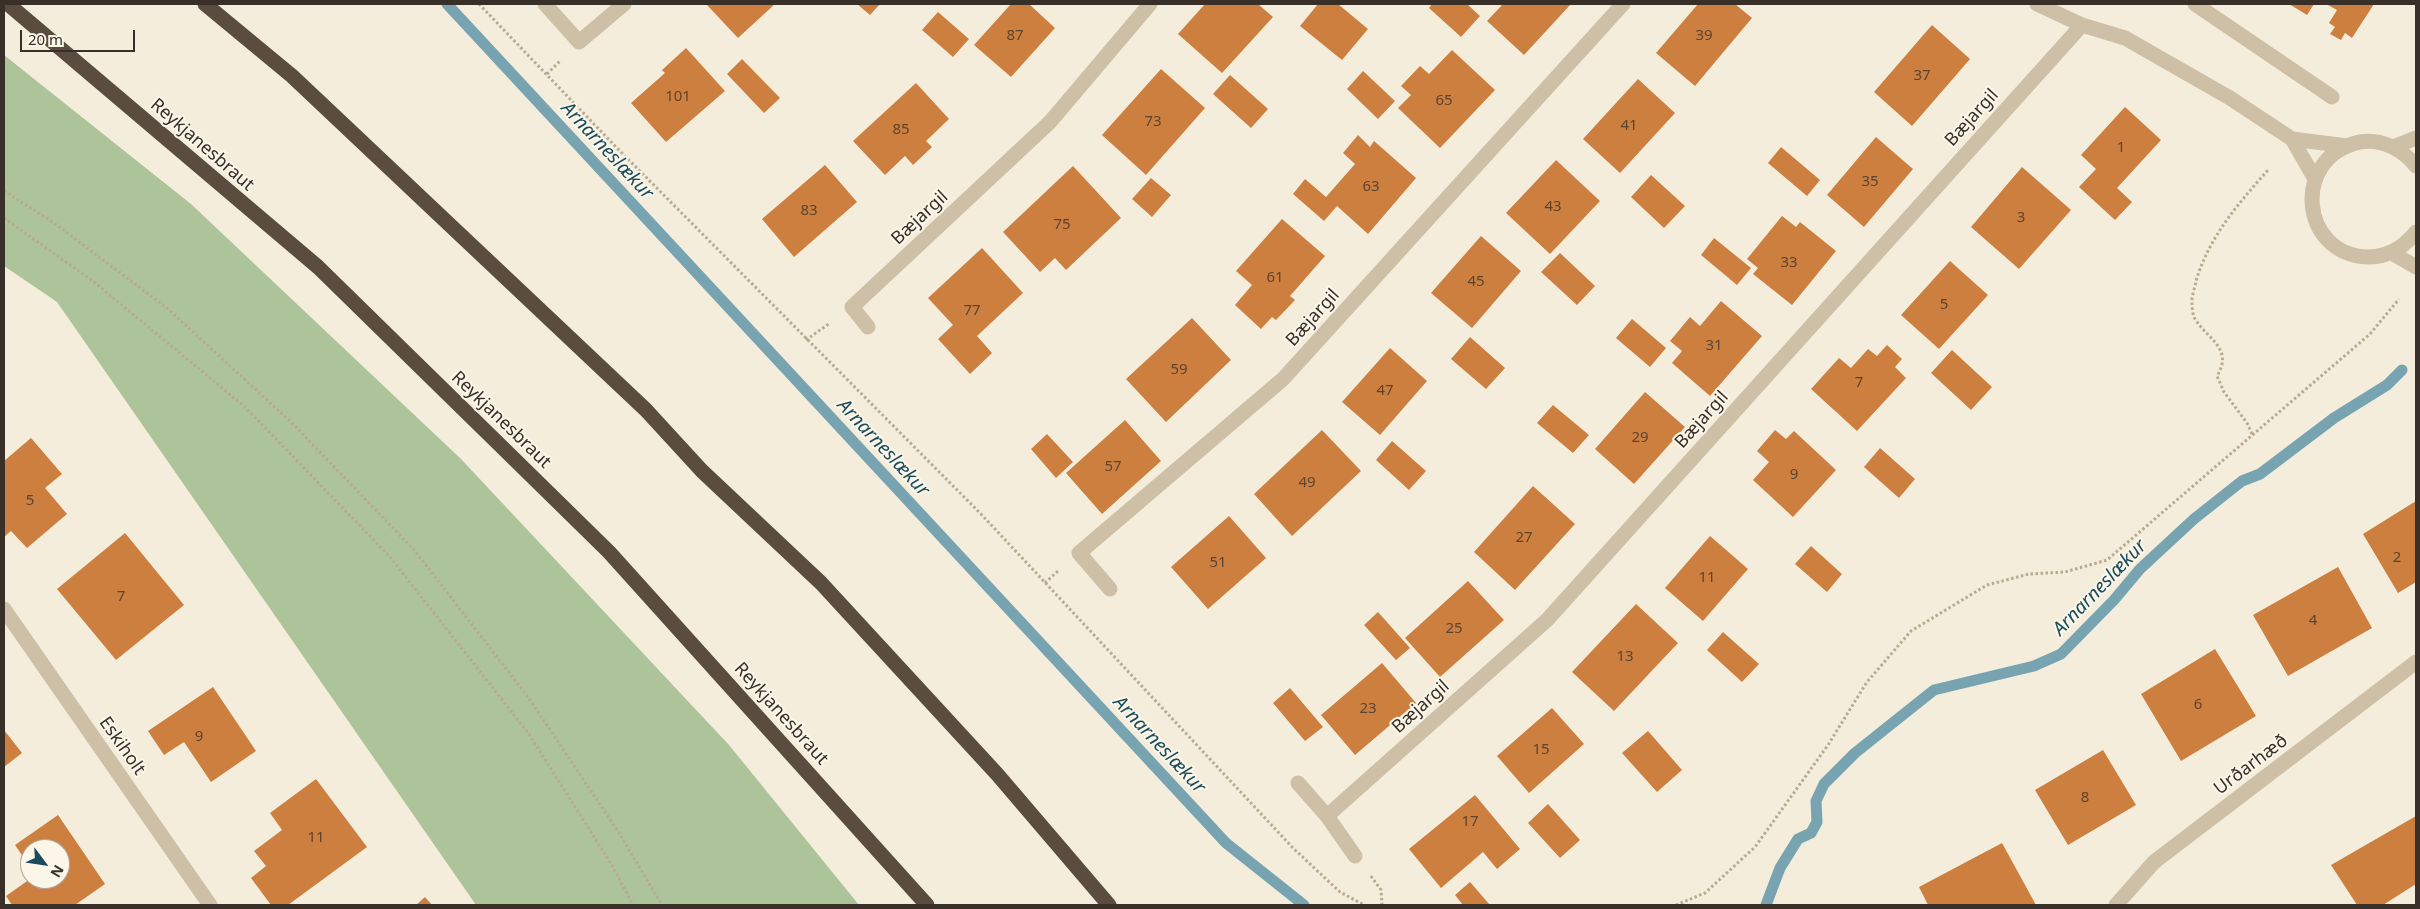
<!DOCTYPE html>
<html>
<head>
<meta charset="utf-8">
<style>
	body { margin:0 }
	#map { position:relative; width:2420px; height:909px; overflow:hidden; background:#f4eddb; font-family:"Noto Sans",sans-serif }
	canvas { display:block }
	.frame { position:absolute; inset:0; border:5px solid #383028; pointer-events:none }
	.north { position:absolute; left:20px; top:839px; width:50px; height:50px; box-sizing:border-box; background:#fbf6e8; border:1px solid #ada79b; border-radius:50%; rotate:121deg; font-size:14px; font-weight:700; line-height:20px; text-align:center; color:#383028 }
	.north::after { content:''; display:block; margin:auto; width:18px; height:22px; background:#1a4b5d; clip-path:polygon(50% 0,100% 100%,50% 72%,0 100%) }
	.scale { position:absolute; left:20px; top:30px; width:115px; height:22px; box-sizing:border-box; border:2px solid #383028; border-top:0; padding-left:6px; font-size:15px; line-height:18px; white-space:nowrap; color:#383028; -webkit-text-stroke:4px #fbf6e8; paint-order:stroke }
</style>
</head>
<body>
<div id="map">
<canvas width="2420" height="909"></canvas>
<div class="frame"></div>
<div class="north">N</div>
<div class="scale">20 m</div>
</div>
<script>
const ctx = document.querySelector('canvas').getContext('2d');
ctx.lineJoin = 'round';
function fillPath(path, color) {
  ctx.fillStyle = color;
  ctx.fill(path, 'evenodd');
}
function trace(path, color, width, dash) {
  ctx.strokeStyle = color;
  ctx.lineWidth = width;
  ctx.lineCap = dash ? 'butt' : 'round';
  ctx.setLineDash(dash || []);
  ctx.stroke(path);
}
function label(font, color, halo, rows, align = 'center') {
  ctx.font = font + ' "Noto Sans",sans-serif';
  ctx.lineWidth = 4;
  ctx.setLineDash([]);
  ctx.textBaseline = 'middle';
  ctx.strokeStyle = halo;
  ctx.fillStyle = color;
  for (const [text, x, y, turn = 0] of rows) {
    ctx.save();
    ctx.translate(x, y);
    ctx.rotate((+turn || 0) * Math.PI / 180);
    ctx.textAlign = isNaN(turn) ? turn : align;
    if (halo) ctx.strokeText(text, 0, 0);
    ctx.fillText(text, 0, 0);
    ctx.restore();
  }
}
const green = new Path2D(`
	M4 55 191 204 461 459 729 745 859 905H476L57 302 4 266Z`);
const stream = new Path2D(`
	M447 4 1226 843 1304 905
	M1766 905 1780 868 1798 839 1811 833 1817 822 1816 801 1824 784 1855 753 1934 690 2034 666 2061 654 2114 600 2140 569 2194 519 2242 481 2260 474 2334 418 2387 385 2402 370`);
const building = new Path2D(`
	M706 4H775L738 38Z
	M857 4H880L870 15Z
	M1011 4H1029L1055 28 1011 77 974 45Z
	M1205 4H1258L1273 17 1222 73 1178 34Z
	M1318 4H1338L1368 29 1342 60 1300 26Z
	M1432 4H1467L1480 16 1461 37 1429 8Z
	M1503 4H1571L1524 55 1487 21Z
	M1698 4H1735L1752 18 1695 86 1656 53Z
	M2289 4H2314L2307 15Z
	M2326 4H2374L2352 38 2345 33 2341 40 2330 34 2335 27 2329 23 2337 10Z
	M938 12 969 39 953 57 922 30Z
	M1932 25 1970 59 1912 126 1874 92Z
	M686 48 725 91 666 142 631 103 665 73 662 70Z
	M1452 50 1495 90 1440 148 1398 108 1411 95 1401 86 1420 66 1429 74Z
	M742 59 780 98 764 113 727 74Z
	M1161 69 1205 108 1146 175 1102 135Z
	M1363 71 1395 101 1378 119 1347 89Z
	M1230 75 1268 109 1251 128 1213 94Z
	M1638 79 1675 113 1620 173 1583 139Z
	M916 83 949 119 926 141 932 147 913 165 905 156 885 175 853 141Z
	M2125 107 2161 140 2117 188 2132 202 2115 220 2079 187 2096 169 2081 155Z
	M1358 135 1370 147 1374 141 1416 178 1368 234 1337 206 1324 221 1293 194 1305 179 1326 197 1355 164 1343 153Z
	M1876 137 1913 169 1864 227 1827 195Z
	M1781 147 1820 180 1807 196 1768 163Z
	M1556 160 1600 201 1550 254 1506 213Z
	M825 165 857 202 794 257 762 219Z
	M1073 166 1121 218 1066 270 1055 258 1040 272 1003 232Z
	M2022 167 2071 210 2019 269 1971 227Z
	M1651 175 1685 206 1664 228 1631 197Z
	M1151 178 1171 195 1152 217 1132 199Z
	M1782 216 1796 227 1800 222 1836 251 1792 305 1753 274 1758 268 1747 259Z
	M1282 219 1325 256 1290 296 1295 300 1276 320 1272 317 1261 329 1235 305 1252 285 1236 271Z
	M1481 236 1521 271 1472 328 1431 293Z
	M1714 238 1751 268 1737 285 1701 255Z
	M982 248 1023 293 977 336 992 353 970 374 938 339 953 325 928 298Z
	M1560 253 1595 286 1577 305 1541 272Z
	M1950 261 1988 295 1939 349 1901 315Z
	M1721 301 1762 336 1710 396 1672 363 1682 351 1670 341 1690 317 1700 326Z
	M1192 318 1231 360 1166 422 1126 379Z
	M1632 319 1666 348 1650 367 1616 338Z
	M1470 337 1505 368 1486 389 1451 359Z
	M1887 345 1902 359 1895 367 1906 378 1857 431 1811 389 1839 358 1851 368 1868 349 1877 356Z
	M1390 348 1427 381 1380 435 1342 402Z
	M1952 350 1992 387 1971 410 1931 373Z
	M1645 392 1685 427 1634 484 1595 449Z
	M1553 405 1589 435 1573 453 1537 423Z
	M1125 420 1161 461 1102 514 1066 473Z
	M1322 430 1361 471 1292 536 1254 494Z
	M1775 430 1786 439 1794 431 1836 470 1793 517 1753 480 1769 462 1757 451Z
	M1047 434 1073 462 1056 478 1031 449Z
	M31 438 62 474 45 488 67 514 27 548 11 531 4 537V461Z
	M1392 441 1426 471 1409 490 1376 460Z
	M1880 448 1915 479 1899 498 1864 467Z
	M1533 486 1575 524 1515 590 1474 552Z
	M2416 501V582L2398 593 2363 534Z
	M1229 516 1266 558 1208 609 1171 567Z
	M125 533 184 605 116 660 57 589Z
	M1710 536 1748 569 1703 621 1665 588Z
	M1811 546 1842 574 1827 592 1795 564Z
	M2338 567 2372 628 2288 676 2253 615Z
	M1468 581 1504 620 1440 677 1405 638Z
	M1636 604 1678 643 1614 711 1572 672Z
	M1378 612 1410 648 1396 660 1364 625Z
	M1723 632 1759 664 1742 682 1707 650Z
	M2215 649 2256 716 2181 761 2141 694Z
	M1382 663 1416 703 1355 755 1321 715Z
	M213 687 256 751 211 782 184 742 164 755 148 731Z
	M1290 688 1323 727 1305 741 1273 703Z
	M1552 708 1584 744 1529 793 1497 756Z
	M4 730 22 753 4 767Z
	M1648 731 1682 770 1657 792 1622 753Z
	M2103 750 2136 805 2068 845 2035 790Z
	M316 779 367 847 288 905H271L251 878 266 866 254 851 282 830 270 813Z
	M1475 795 1520 849 1497 869 1483 852 1441 888 1409 849Z
	M1548 804 1580 840 1560 858 1528 823Z
	M58 815 105 884 75 905H12L6 896 30 879H60V849H30V867L15 845Z
	M2416 816V884L2383 905H2357L2331 865Z
	M2002 843 2036 905H1928L1919 887Z
	M1470 882 1490 905H1463L1455 895Z
	M425 897 432 905H416Z`);
const path = new Path2D(`
	M479 4 615 146 981 514 1293 848 1340 892 1364 905
	M547 74 561 60
	M4 191 54 223 167 308 291 422 415 551 528 697 619 833 662 905
	M4 218 94 282 245 407 390 557 529 734 613 867 633 905
	M806 340 830 323
	M2252 434 2247 423 2224 392 2217 376C2233 350 2210 340 2197 322 2193 318 2192 309 2192 304 2191 297 2195 288 2196 281 2209 237 2238 204 2268 170
	M1045 583 1058 571
	M1371 876 1381 890 1382 905
	M1676 905 1705 893 1755 847 1828 745 1867 682 1911 631 1987 585 2029 574 2065 572 2107 560 2370 334 2399 299`);
const minor = new Path2D(`
	M545 4 579 42 624 4
	M2037 4 2082 25 2125 38 2230 98 2292 139 2347 146
	M2195 4 2332 97
	M2292 139 2315 179
	M2393 147 2416 138
	M2416 166C2403 150 2382 138 2360 142 2291 156 2299 255 2368 257 2388 257 2404 247 2416 232
	M2392 253 2416 267
	M868 327 852 307 1050 122 1150 4
	M1110 589 1079 553 1283 379 1623 4
	M4 609 210 905
	M1298 783 1327 816
	M1355 856 1327 816 1547 620 2082 25
	M2116 905 2154 862 2416 662`);
const highway = new Path2D(`
	M8 4 318 267 506 451 609 552 927 905
	M205 4 292 76 646 410 702 471 821 583 997 774 1109 905`);
const numberNames = [
	["87",1015,36],
	["39",1704,36],
	["37",1922,76],
	["101",678,97],
	["65",1444,101],
	["73",1153,122],
	["41",1629,126],
	["85",901,130],
	["1",2121,148],
	["35",1870,182],
	["63",1371,187],
	["43",1553,207],
	["83",809,211],
	["3",2021,218],
	["75",1062,225],
	["33",1789,263],
	["61",1275,278],
	["45",1476,282],
	["5",1944,305],
	["77",972,311],
	["31",1714,346],
	["59",1179,370],
	["7",1859,383],
	["47",1385,391],
	["29",1640,438],
	["57",1113,467],
	["9",1794,475],
	["49",1307,483],
	["5",30,501],
	["27",1524,538],
	["2",2397,558],
	["51",1218,563],
	["11",1707,578],
	["7",121,597],
	["4",2313,621],
	["25",1454,629],
	["13",1625,657],
	["6",2198,705],
	["23",1368,709],
	["9",199,737],
	["15",1541,750],
	["8",2085,798],
	["17",1470,822],
	["11",316,838]
];
const streetNames = [
	["Bæjargil",1972,118,-48],
	["Reykjanesbraut",202,145,41],
	["Bæjargil",920,218,-43],
	["Bæjargil",1313,318,-48],
	["Reykjanesbraut",501,420,44],
	["Bæjargil",1702,420,-48],
	["Bæjargil",1421,707,-42],
	["Reykjanesbraut",781,714,48],
	["Eskiholt",122,746,55],
	["Urðarhæð",2251,765,-37]
];
const waterNames = [
	["Arnarneslækur",607,151,47],
	["Arnarneslækur",883,448,47],
	["Arnarneslækur",2100,588,-46],
	["Arnarneslækur",1159,745,47]
];
fillPath(green, '#adc49a');
trace(stream, '#78a4b2', 11);
fillPath(building, '#cd7f40');
trace(path, '#b8aa90', 3, [2.5, 2.5]);
trace(minor, '#cdc0a6', 15);
trace(highway, '#5a4c3e', 15);
label('15px', '#5d442e', null, numberNames);
label('18px', '#383028', '#fbf6e8', streetNames);
label('italic 19px', '#1a4b5d', '#fbf6e8', waterNames);
</script>
</body>
</html>
